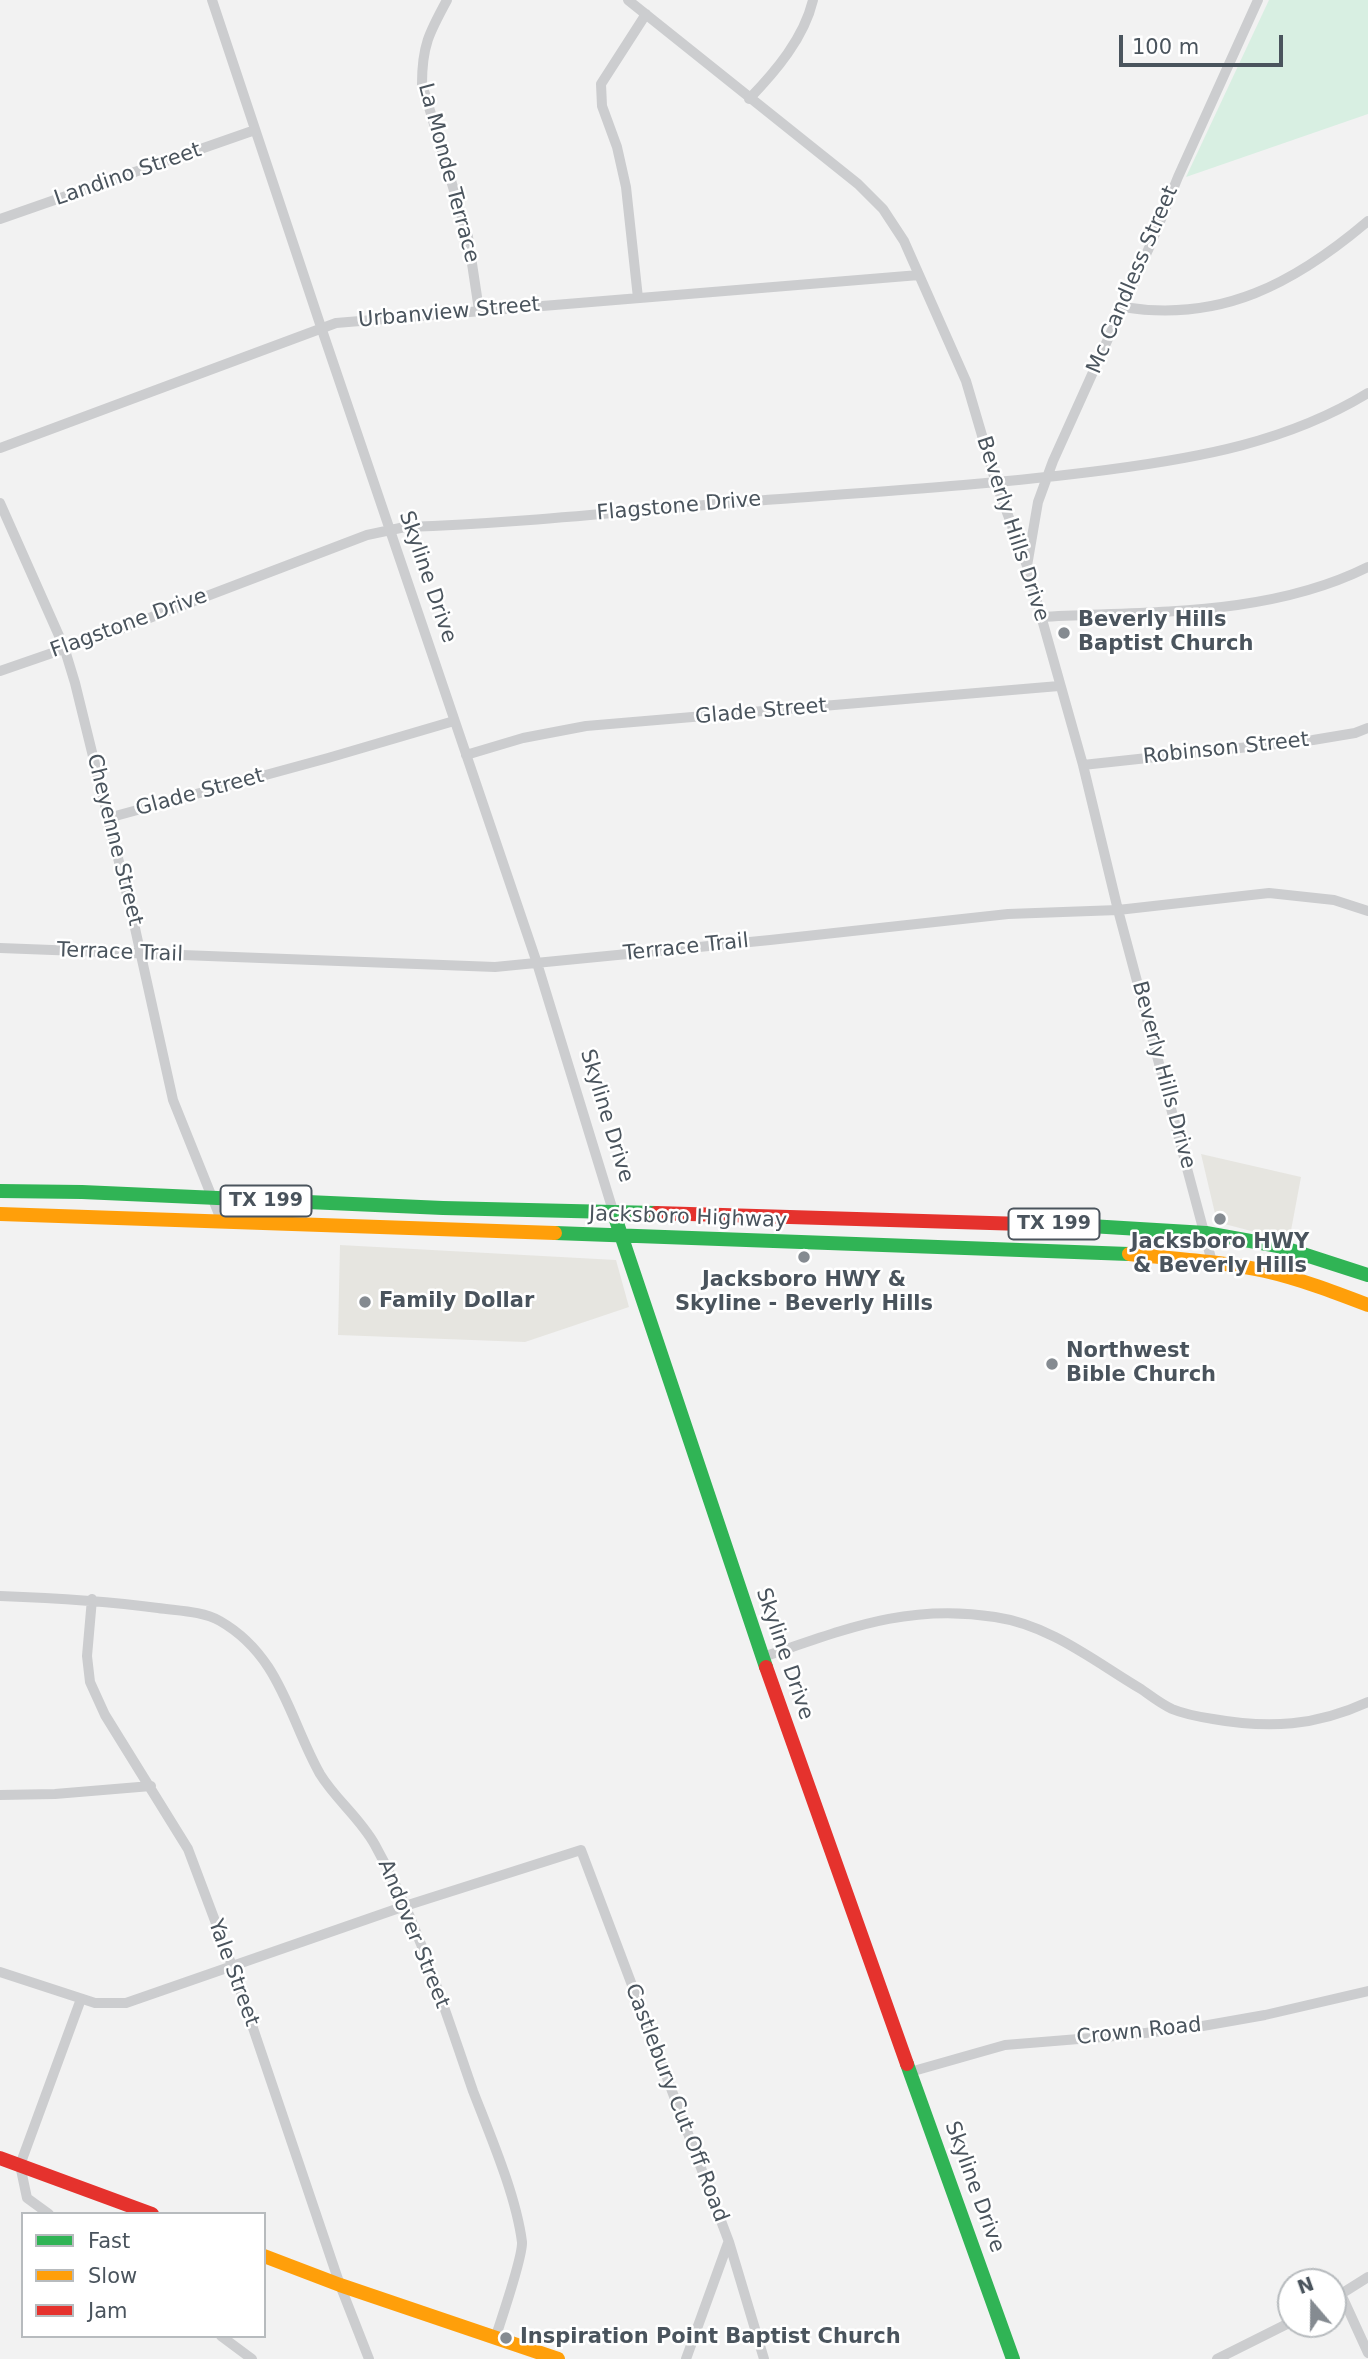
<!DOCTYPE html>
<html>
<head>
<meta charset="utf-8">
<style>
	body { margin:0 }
	#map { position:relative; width:1368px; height:2359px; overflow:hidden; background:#f2f2f2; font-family:"DejaVu Sans",sans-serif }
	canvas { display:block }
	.legend { position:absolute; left:21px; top:2212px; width:245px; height:126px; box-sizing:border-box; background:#fff; border:2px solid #b7bbbe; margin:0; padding:9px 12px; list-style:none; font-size:21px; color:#4a545d }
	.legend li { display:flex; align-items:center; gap:14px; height:35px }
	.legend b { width:35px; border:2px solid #b7bbbe }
	.north { position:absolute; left:1277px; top:2268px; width:70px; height:70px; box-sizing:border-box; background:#fff; border:2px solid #b7bbbe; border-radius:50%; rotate:340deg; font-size:19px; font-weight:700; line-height:28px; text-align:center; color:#4a545d }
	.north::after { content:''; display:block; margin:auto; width:24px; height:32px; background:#858b91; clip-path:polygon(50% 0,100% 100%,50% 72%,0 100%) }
	.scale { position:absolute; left:1119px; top:35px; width:164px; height:32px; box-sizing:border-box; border:4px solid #4a545d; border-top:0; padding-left:9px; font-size:21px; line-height:24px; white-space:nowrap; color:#4a545d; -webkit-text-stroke:5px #fff; paint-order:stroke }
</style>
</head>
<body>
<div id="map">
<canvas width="1368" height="2359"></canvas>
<ul class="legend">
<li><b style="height:9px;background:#30b455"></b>Fast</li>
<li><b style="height:9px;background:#ff9f0a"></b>Slow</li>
<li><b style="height:9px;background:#e5322d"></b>Jam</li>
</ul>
<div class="north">N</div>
<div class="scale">100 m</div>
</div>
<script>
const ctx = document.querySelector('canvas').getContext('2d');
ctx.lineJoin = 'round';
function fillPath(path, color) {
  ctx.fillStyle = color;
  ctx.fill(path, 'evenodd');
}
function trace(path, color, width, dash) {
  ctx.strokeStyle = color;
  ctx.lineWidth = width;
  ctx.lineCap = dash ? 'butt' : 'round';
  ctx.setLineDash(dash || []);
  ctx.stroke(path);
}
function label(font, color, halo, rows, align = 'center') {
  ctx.font = font + ' "DejaVu Sans",sans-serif';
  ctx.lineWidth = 5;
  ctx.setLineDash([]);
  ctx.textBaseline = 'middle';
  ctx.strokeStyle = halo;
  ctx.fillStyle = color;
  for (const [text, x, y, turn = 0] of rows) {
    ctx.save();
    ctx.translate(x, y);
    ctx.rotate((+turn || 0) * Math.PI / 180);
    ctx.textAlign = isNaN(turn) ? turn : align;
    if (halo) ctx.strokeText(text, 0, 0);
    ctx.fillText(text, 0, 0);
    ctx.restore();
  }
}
const commercial = new Path2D(`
	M1201 1154 1301 1177 1289 1241 1217 1222Z
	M340 1245 616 1260 629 1307 525 1342 338 1335Z`);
const green = new Path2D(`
	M1269 0H1368V114L1186 177Z`);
const street = new Path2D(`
	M212 0 321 327 537 963 614 1214
	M447 0C429 33 422 46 422 84L468 237 479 310
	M628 0 858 184 883 209 904 241 966 381 996 483 1027 566 1083 765 1118 910 1212 1262
	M749 99C776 71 804 38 813 0
	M0 219 255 130
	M638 298 626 187 617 147 602 106 601 84 646 14
	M1123 307C1221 323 1295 283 1368 221
	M0 448 336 323 919 275
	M0 503 64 647 75 683 133 919 173 1100 222 1222
	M1027 566 1038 502 1053 461 1153 239 1178 177 1258 0
	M1041 617C1149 611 1268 617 1368 567
	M0 671 110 633 367 535 405 527C530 523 655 508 780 499 889 491 998 484 1106 470 1198 458 1288 442 1368 393
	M466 755 523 738 586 726 1059 686
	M1083 765 1313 740 1355 733 1368 728
	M108 818 328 758 454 721
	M0 948 495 967 770 940 1008 914 1118 910 1269 893 1334 900 1368 911
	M0 1596C53 1598 105 1601 158 1608 179 1611 202 1611 220 1621 281 1656 289 1719 320 1774 336 1800 360 1818 375 1845 418 1922 444 2008 473 2091 490 2135 516 2195 522 2242 523 2257 501 2320 495 2339
	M92 1599 87 1656 90 1682 105 1715 188 1849 232 1966 340 2285 369 2359
	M763 1657C844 1630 906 1603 995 1617 1050 1625 1094 1661 1141 1689 1151 1696 1161 1704 1172 1709 1184 1714 1200 1717 1213 1719 1269 1729 1316 1726 1368 1702
	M0 1795 55 1794 151 1786
	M0 1972 95 2003H126L405 1906 581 1850 729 2242 764 2359
	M910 2072 1005 2045 1128 2035 1197 2027 1265 2015 1368 1991
	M49 2214 27 2198 20 2165 81 1999
	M1341 2294 1368 2353
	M1333 2299 1368 2277
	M221 2336 252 2359
	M686 2359 728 2243
	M1217 2359 1291 2322`);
const fast = new Path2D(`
	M0 1191 82 1192 443 1208 656 1213
	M614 1214 766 1667
	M1090 1226 1206 1233 1278 1246 1368 1275
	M555 1233 1129 1254
	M907 2064 1013 2359`);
const slow = new Path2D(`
	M0 1214 555 1233
	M1129 1254C1174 1259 1220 1261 1265 1271 1300 1279 1334 1292 1368 1305
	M264 2256 340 2285 558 2359`);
const jam = new Path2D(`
	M656 1213 1090 1226
	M766 1667 907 2064
	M0 2158 152 2214`);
const markers = [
	[1064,633,7,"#858b91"],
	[1220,1219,7,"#858b91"],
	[804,1257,7,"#858b91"],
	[365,1302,7,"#858b91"],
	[1052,1364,7,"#858b91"],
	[506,2338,7,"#858b91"]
];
const shields = [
	[266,1201,91],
	[1054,1224,91]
];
const shieldNames = [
	["TX 199",266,1201],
	["TX 199",1054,1224]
];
const streetNames = [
	["La Monde Terrace",448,173,75],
	["Landino Street",128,175,-19],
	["Mc Candless Street",1133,280,-67],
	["Urbanview Street",449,313,-5],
	["Flagstone Drive",679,507,-5],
	["Beverly Hills Drive",1012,529,72],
	["Skyline Drive",427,577,71],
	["Flagstone Drive",129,624,-20],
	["Glade Street",761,712,-5],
	["Robinson Street",1226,749,-6],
	["Glade Street",200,793,-15],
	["Cheyenne Street",114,840,76],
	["Terrace Trail",686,948,-6],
	["Terrace Trail",120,953,2],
	["Beverly Hills Drive",1163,1075,75],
	["Skyline Drive",606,1116,73],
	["Jacksboro Highway",688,1218,2],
	["Skyline Drive",784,1654,71],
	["Andover Street",413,1934,68],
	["Yale Street",233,1973,70],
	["Crown Road",1139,2032,-6],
	["Castlebury Cut Off Road",676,2103,69],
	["Skyline Drive",974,2187,70]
];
const poiNames = [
	["Beverly Hills",1078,621],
	["Baptist Church",1078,645],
	["Jacksboro HWY",1220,1243,"center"],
	["& Beverly Hills",1220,1267,"center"],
	["Jacksboro HWY &",804,1281,"center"],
	["Skyline - Beverly Hills",804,1305,"center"],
	["Family Dollar",379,1302],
	["Northwest",1066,1352],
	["Bible Church",1066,1376],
	["Inspiration Point Baptist Church",520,2338]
];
fillPath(commercial, '#e6e5e0');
fillPath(green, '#d8efe2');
trace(street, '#cccdcf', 10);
trace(fast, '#30b455', 14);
trace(slow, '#ff9f0a', 14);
trace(jam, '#e5322d', 14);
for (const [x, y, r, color] of markers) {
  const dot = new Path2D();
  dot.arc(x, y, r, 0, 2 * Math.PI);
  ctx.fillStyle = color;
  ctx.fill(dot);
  trace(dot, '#fff', 2.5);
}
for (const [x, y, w] of shields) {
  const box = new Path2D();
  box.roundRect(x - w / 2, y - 15.5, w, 31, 5);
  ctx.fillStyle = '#fff';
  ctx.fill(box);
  trace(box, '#4a545d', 2);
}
label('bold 19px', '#4a545d', null, shieldNames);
label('21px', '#4a545d', '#fff', streetNames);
label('bold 21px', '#4a545d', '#fff', poiNames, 'left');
</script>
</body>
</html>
